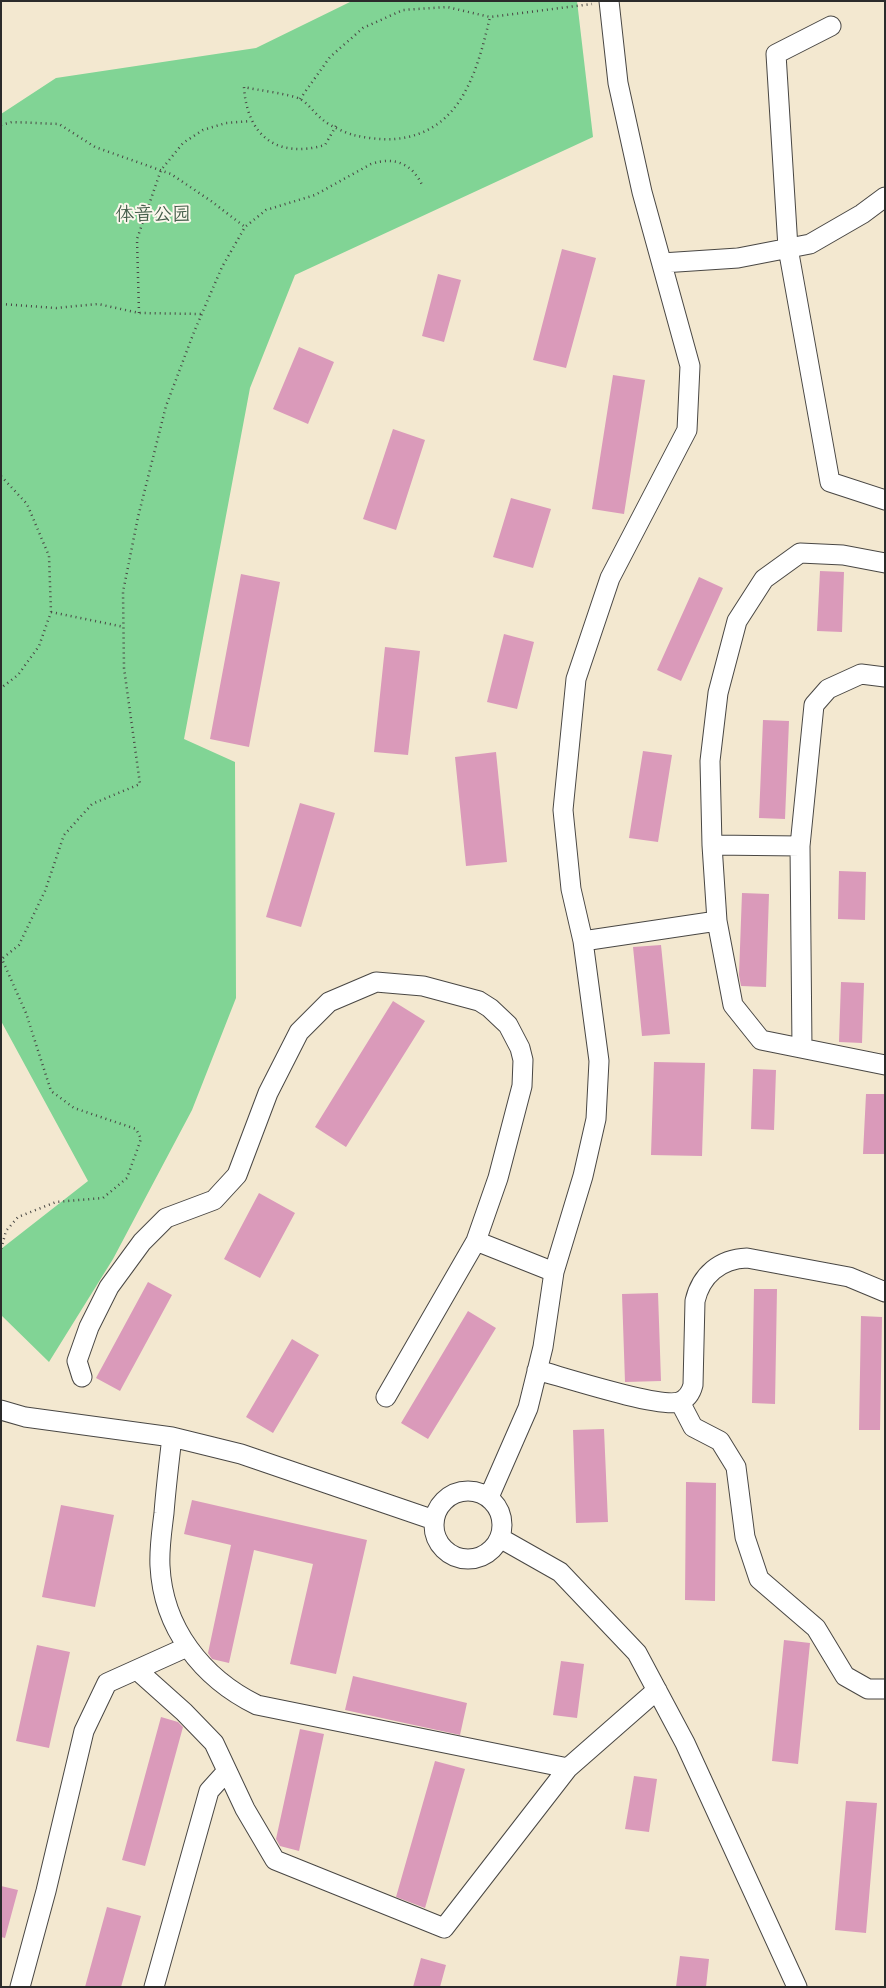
<!DOCTYPE html>
<html>
<head>
<meta charset="utf-8">
<style>
	body { margin:0 }
	#map { position:relative; width:886px; height:1988px; overflow:hidden; background:#f3e8d0; font-family:Dekko,sans-serif }
	canvas { display:block }
	.frame { position:absolute; inset:0; border:2px solid #2b2b2b; pointer-events:none }
</style>
</head>
<body>
<div id="map">
<canvas width="886" height="1988"></canvas>
<div class="frame"></div>
</div>
<script>
const ctx = document.querySelector('canvas').getContext('2d');
ctx.lineJoin = 'round';
function fillPath(path, color) {
  ctx.fillStyle = color;
  ctx.fill(path, 'evenodd');
}
function trace(path, color, width, dash) {
  ctx.strokeStyle = color;
  ctx.lineWidth = width;
  ctx.lineCap = dash ? 'butt' : 'round';
  ctx.setLineDash(dash || []);
  ctx.stroke(path);
}
function label(font, color, halo, rows, align = 'center') {
  ctx.font = font + ' Dekko,"LXGW WenKai TC",sans-serif';
  ctx.lineWidth = 4;
  ctx.setLineDash([]);
  ctx.textBaseline = 'middle';
  ctx.strokeStyle = halo;
  ctx.fillStyle = color;
  for (const [text, x, y, turn = 0] of rows) {
    ctx.save();
    ctx.translate(x, y);
    ctx.rotate((+turn || 0) * Math.PI / 180);
    ctx.textAlign = isNaN(turn) ? turn : align;
    if (halo) ctx.strokeText(text, 0, 0);
    ctx.fillText(text, 0, 0);
    ctx.restore();
  }
}
const green = new Path2D(`
	M352 1H577L593 137 295 275 250 388 184 739 235 762 236 998 192 1110 113 1259 49 1362 1 1315V1249L88 1181 1 1021V114L56 78 256 48Z`);
const building = new Path2D(`
	M562 249 596 258 566 368 533 360Z
	M438 274 461 280 444 342 422 336Z
	M299 347 334 362 308 424 273 409Z
	M613 375 645 380 624 514 592 509Z
	M393 429 425 440 396 530 363 519Z
	M511 498 551 509 533 568 493 557Z
	M820 571 844 572 842 632 817 631Z
	M241 574 280 582 249 747 210 739Z
	M699 577 723 588 681 681 657 670Z
	M504 634 534 642 517 709 487 702Z
	M385 647 420 651 408 755 374 752Z
	M763 720 789 721 785 819 759 818Z
	M643 751 672 755 658 842 629 838Z
	M496 752 507 862 466 866 455 757Z
	M300 803 335 813 301 927 266 917Z
	M839 871 866 872 865 920 838 919Z
	M742 893 769 894 766 987 741 986 739 975Z
	M661 945 670 1034 642 1036 633 947Z
	M841 982 864 983 862 1043 839 1042Z
	M393 1001 425 1021 346 1147 315 1127Z
	M654 1062 705 1063 702 1156 651 1155Z
	M753 1069 776 1070 774 1130 751 1129Z
	M866 1094H885V1154H863Z
	M259 1193 295 1213 260 1278 224 1259Z
	M148 1282 172 1295 120 1391 96 1378Z
	M754 1289H777L775 1404 752 1403Z
	M658 1293 661 1381 625 1382 622 1294Z
	M468 1311 496 1328 428 1439 401 1423Z
	M861 1316 882 1317 880 1430H859Z
	M292 1339 319 1355 273 1433 246 1417Z
	M604 1429 608 1522 576 1523 573 1430Z
	M686 1482 716 1483 715 1601 685 1600Z
	M192 1500 367 1540 336 1674 290 1664 313 1564 254 1550 229 1663 212 1659 208 1653 231 1545 184 1534Z
	M61 1505 114 1515 95 1607 42 1597Z
	M784 1640 810 1643 798 1764 772 1761Z
	M37 1645 70 1652 49 1748 16 1741Z
	M561 1661 584 1664 577 1718 553 1715Z
	M353 1676 467 1703 460 1735 345 1710Z
	M161 1717 178 1722 183 1727 145 1866 122 1860Z
	M300 1729 324 1734 299 1851 280 1846 276 1839Z
	M435 1761 465 1769 425 1908 396 1897Z
	M634 1776 657 1779 649 1832 625 1829Z
	M846 1801 877 1803 866 1933 835 1930Z
	M1 1886 18 1890 5 1938 1 1937Z
	M107 1907 141 1916 121 1987H85Z
	M680 1956 709 1959 706 1987H676Z
	M421 1958 446 1965 440 1987H413Z`);
const path = new Path2D(`
	M300 99 330 57 363 28 403 10 447 7 490 17 592 4
	M1 125 12 122 59 124 95 147 171 174 211 201 245 227
	M336 126 325 145C277 159 247 136 244 87 256 90 291 94 300 99 309 104 315 114 323 120 330 126 344 132 353 135 366 138 382 140 395 139 461 133 477 72 490 17
	M1 304 56 308 98 304 139 313 202 314
	M139 313 137 239 161 170 183 143 203 130 226 123 251 121
	M1 476 27 504 49 556 51 612 39 646 18 675 1 688
	M51 612 124 627
	M1 957 26 1013 51 1091 74 1108 136 1129 141 1139 127 1178 103 1198 56 1202 18 1217 6 1231 1 1249
	M3 958 19 945 45 891 64 835 92 804 140 784 124 668 123 592 138 517 166 406 194 332 222 267 245 227 266 210 315 195 371 164C395 156 413 164 423 187`);
const minor = new Path2D(`
	M831 26 776 54 788 248 830 482 885 500
	M662 263 738 258 810 244 862 214 885 197
	M885 563 843 555 800 553 764 579 737 621 718 693 710 761 712 845 717 921 733 1005 761 1040 885 1065
	M712 845 800 846
	M583 941 717 921
	M802 1048 800 846 814 705 828 689 861 674 885 677
	M537 1370C563 1377 658 1408 679 1402 687 1399 691 1393 693 1385L695 1301C701 1275 720 1259 747 1258L849 1277 885 1292
	M82 1377 77 1361 89 1327 109 1287 142 1242 166 1218 214 1200 237 1175 268 1093 299 1032 329 1002 376 982 423 986 479 1001 490 1008 508 1025 520 1048 523 1060 522 1086 498 1178 476 1241 554 1272
	M386 1397 476 1241
	M680 1402 693 1427 720 1441 736 1467 745 1537 759 1579 816 1628 845 1676 868 1689H885
	M1 1410 25 1417 172 1437 241 1454 434 1520
	M172 1437C169 1462 166 1487 164 1513 162 1530 159 1548 160 1566 163 1628 202 1678 257 1705L568 1768
	M434 1525a34 34 0 1 1 68 0a34 34 0 1 1-68 0Z
	M489 1497 528 1408 543 1347 554 1272 583 1176 596 1119 599 1061 583 941 571 889 563 810 576 679 610 578 687 430 690 366 642 192 618 83 609 1
	M500 1538 560 1572 637 1653 685 1743 797 1987
	M137 1670 184 1712 214 1743 245 1809 275 1860 444 1928 568 1768 657 1690
	M20 1987 46 1891 84 1731 107 1683 187 1647
	M154 1987 209 1791 227 1771`);
const parkNames = [
	["体音公园",153,217]
];
fillPath(green, '#81d495');
fillPath(building, '#da9aba');
trace(minor, '#494744', 21);
trace(path, '#494744', 2.5, [1, 4]);
trace(minor, '#fff', 19);
label('19px', '#455e4b', '#fbf7ec', parkNames);
</script>
</body>
</html>
